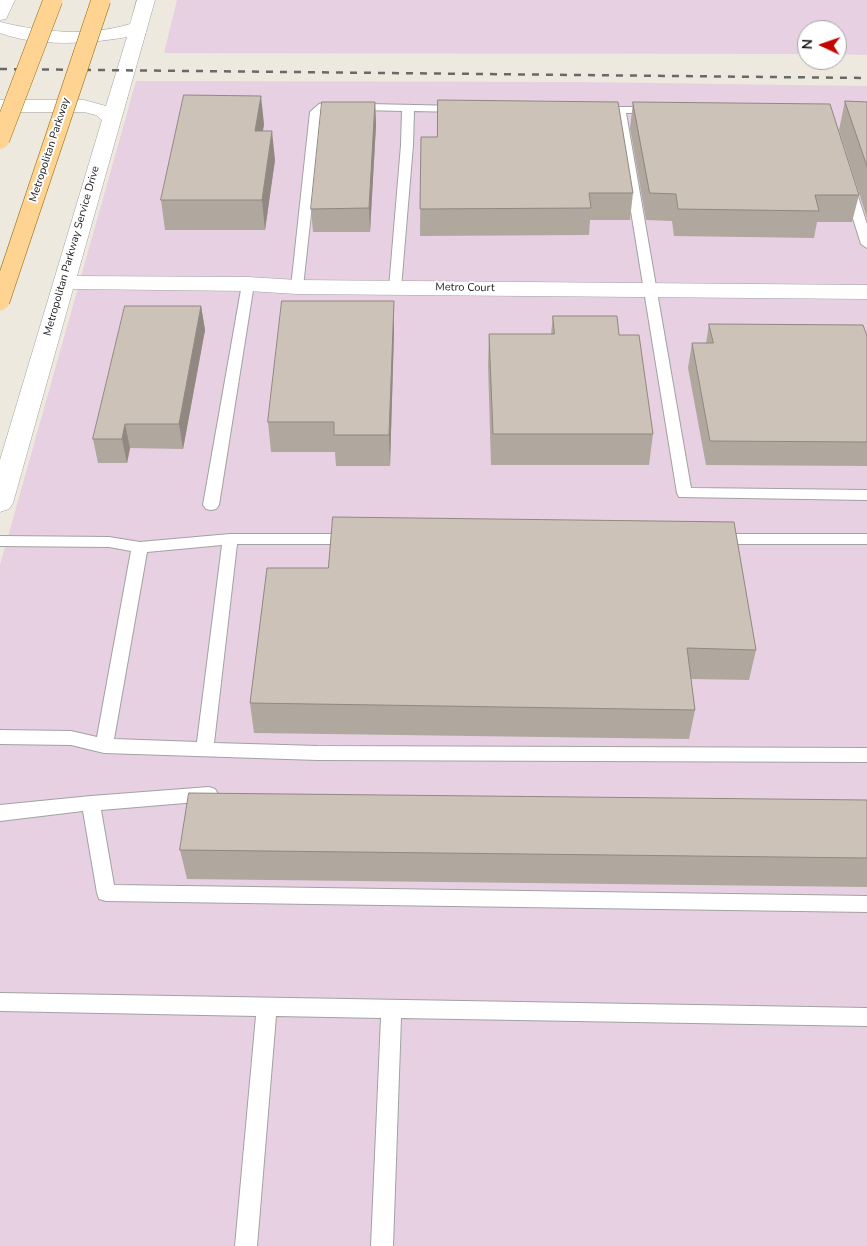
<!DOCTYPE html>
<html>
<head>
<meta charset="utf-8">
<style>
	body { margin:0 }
	#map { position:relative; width:867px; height:1246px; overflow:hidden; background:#ede9df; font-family:"Nunito Sans",sans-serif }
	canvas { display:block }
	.north { position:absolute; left:797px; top:20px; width:50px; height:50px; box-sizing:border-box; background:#fff; border:1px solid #a4a4a4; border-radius:50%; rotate:273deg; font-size:14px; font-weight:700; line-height:20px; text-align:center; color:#1b1b1b }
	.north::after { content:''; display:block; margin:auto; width:18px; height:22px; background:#c50600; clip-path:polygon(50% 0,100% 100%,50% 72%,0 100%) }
</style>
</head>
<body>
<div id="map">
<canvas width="867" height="1246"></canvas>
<div class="north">N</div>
</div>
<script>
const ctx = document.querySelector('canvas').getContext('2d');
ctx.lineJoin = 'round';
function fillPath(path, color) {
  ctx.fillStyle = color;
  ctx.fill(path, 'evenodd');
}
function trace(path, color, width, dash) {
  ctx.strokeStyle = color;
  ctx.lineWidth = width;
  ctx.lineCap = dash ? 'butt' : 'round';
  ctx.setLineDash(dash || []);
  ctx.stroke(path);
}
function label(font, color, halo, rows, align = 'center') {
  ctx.font = font + ' "Nunito Sans",sans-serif';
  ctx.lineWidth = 4;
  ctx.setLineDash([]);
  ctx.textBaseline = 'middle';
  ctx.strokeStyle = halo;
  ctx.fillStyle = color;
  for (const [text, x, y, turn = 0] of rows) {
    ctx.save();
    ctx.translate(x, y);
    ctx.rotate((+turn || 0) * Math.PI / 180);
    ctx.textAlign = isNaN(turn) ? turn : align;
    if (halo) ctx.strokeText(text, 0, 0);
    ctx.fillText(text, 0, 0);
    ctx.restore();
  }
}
const industrial = new Path2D(`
	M177 0H867V55L837 54V30H807V54L164 53Z
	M136 81 578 82 867 86V1246H0V565Z`);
const service = new Path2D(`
	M323 103 460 106 466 109 460 112 414 111 413 145 401 288 400 291 395 292 389 288 401 145 402 111 326 109 322 113 303 287 297 291 291 287 310 112 319 104Z
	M597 107H653L659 110 653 113H626L691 488 867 490V500L679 497 677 493 615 113 593 112 591 110 593 108Z
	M849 183 855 187 867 224V248L861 244 843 187Z
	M248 280 254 284 219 505 216 509 211 510 206 509 203 505 242 284Z
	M230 534H352L357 535 360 539 357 543 352 544H237L214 743 318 746 867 748V762L318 760 104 753 71 745 0 744V730L71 731 97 737 131 551 109 547 0 546V536L109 537 140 542ZM222 545 197 742 114 739 147 552Z
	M717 534H867V544H717L712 543 709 539 712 535Z
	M209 787 215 789 218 794 215 799 209 801 101 810 114 885 867 896V912L106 901 99 899 97 893 83 811 0 821V805L91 796Z
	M0 993 867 1008V1026L401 1018 393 1246H371L381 1018 276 1016 257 1246H235L256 1016 0 1011Z`);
const minor = new Path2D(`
	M0 0H15L6 19 0 20Z
	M137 0H155L77 276 248 277 297 280 867 285V299L297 294 248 291 73 289 13 503 9 509 0 512V460L102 120 96 115 84 112H0V100H84L106 106 127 37C87 44 38 47 0 33V22C41 32 88 37 130 24Z`);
const rail = new Path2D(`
	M0 69 867 78`);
const primaryBridge = new Path2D(`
	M0 139 53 0
	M0 301 101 0`);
const wall = new Path2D(`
	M845 101 867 102V218L839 130Z
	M375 102 376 125 370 232H313L311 209Z
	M633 102 859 195 852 222H817L814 238 674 236 672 221 646 220 630 128Z
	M264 124 263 131 275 160 265 230H165L161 200Z
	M421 137 633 193 630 220H590L589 235 420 236Z
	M394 301V332L390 466H336L335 452H271L268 422Z
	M201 306 205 330 183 449 130 448 127 463H98L93 439Z
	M553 316 619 335 653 434 649 465H491L488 365 489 334H551Z
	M709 324 867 336V466L706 465 688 368 692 343H706Z
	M328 568 756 650 749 680 691 679 695 710 689 739 254 733 250 703Z
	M867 800V887L187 879 180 850Z`);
const shadedWall = new Path2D(`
	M261 96 264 124 258 160 255 131Z
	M375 102 376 125 370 232 369 208Z
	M272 131 275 160 265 230 262 200Z
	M394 301V332L390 466 389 435Z
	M201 306 205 330 183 449 179 424Z
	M125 424 130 448 127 463 122 439Z`);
const building = new Path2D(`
	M184 95 261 96 255 131H272L262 200H161Z
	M438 100 618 102 633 193H589L591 208 420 209 421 137H437Z
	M845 101 867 102V166Z
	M322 102H375L369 208 311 209Z
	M633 102 830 104 859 195H815L819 211 678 209 676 194 650 193Z
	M282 301H394L389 435H334V422H268Z
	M125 306H201L179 424H125L122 439H93Z
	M553 316H617L619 335H639L653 434H493L489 334H554Z
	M709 324 863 325 867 336V442L710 441 692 343H713Z
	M333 517 734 522 756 650 687 648 695 710 250 703 267 568H328Z
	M189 793 867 800V858L180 850Z`);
const farStreetnames = [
	["Metropolitan Parkway",50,150,-72],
	["Metropolitan Parkway Service Drive",72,251,-74],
	["Metro Court",465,288,1]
];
fillPath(industrial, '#e7d0e2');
trace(service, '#a2a2a2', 2);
trace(minor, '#a2a2a2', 1);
fillPath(service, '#fff');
fillPath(minor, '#fff');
trace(rail, '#696969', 2.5, [7, 7]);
trace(primaryBridge, '#916600', 20, []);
trace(primaryBridge, '#ffd392', 19);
fillPath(wall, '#b0a79e');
fillPath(shadedWall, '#908881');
fillPath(building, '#cdc2b8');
trace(building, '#908881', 1);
label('11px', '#1b1b1b', '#fff', farStreetnames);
</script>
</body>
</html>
